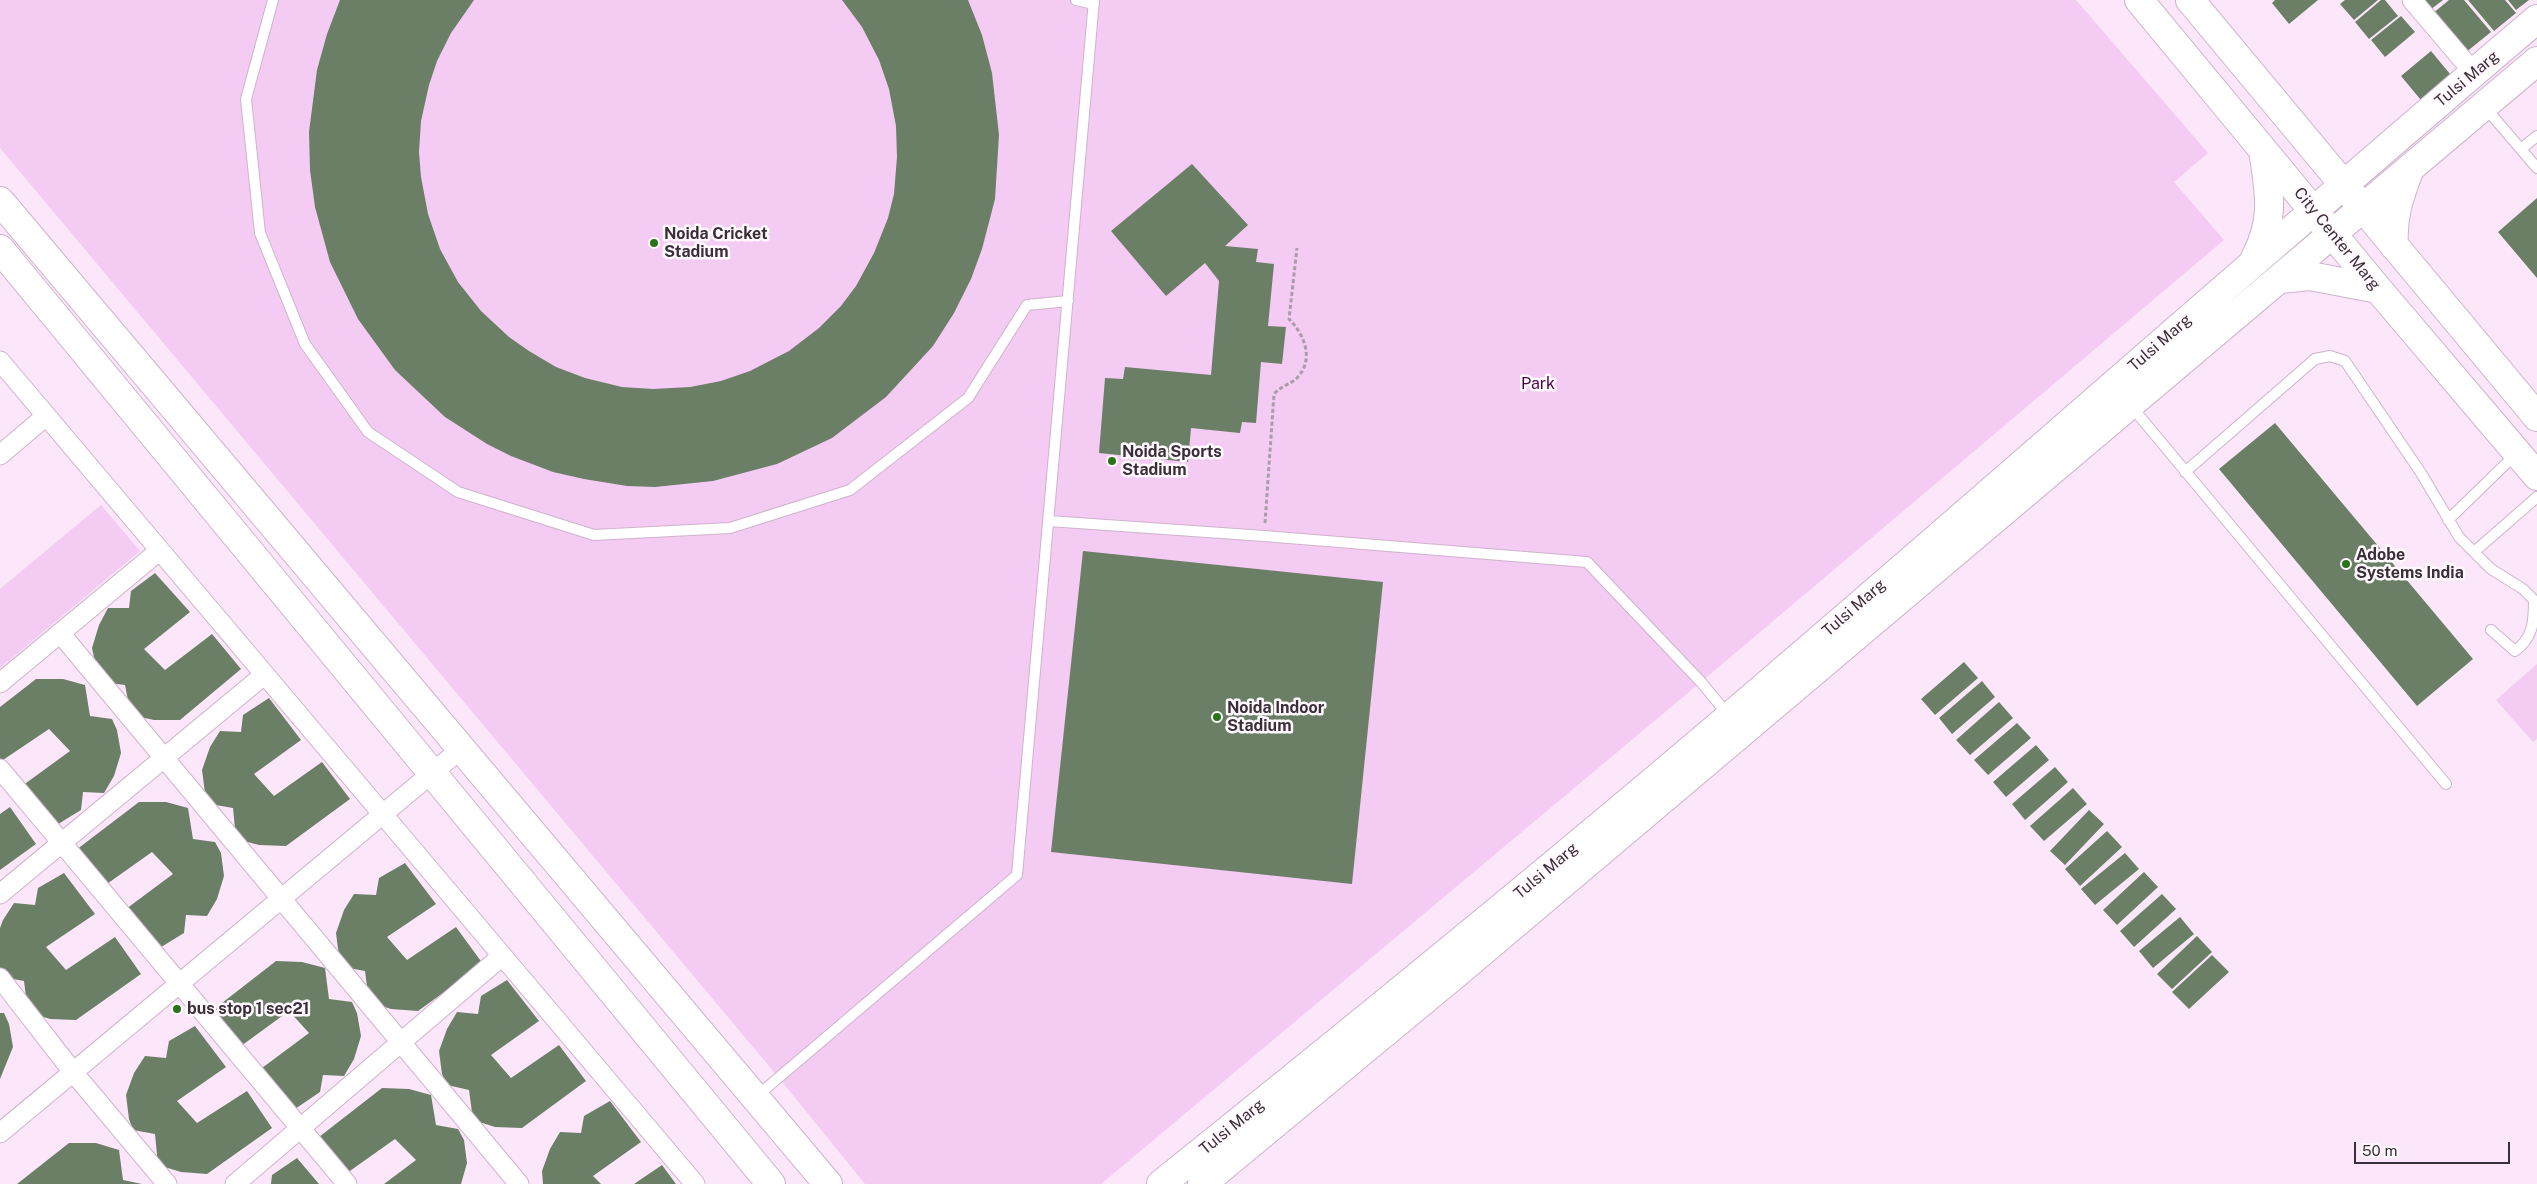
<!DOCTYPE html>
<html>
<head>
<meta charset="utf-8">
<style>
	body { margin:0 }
	#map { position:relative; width:2537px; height:1184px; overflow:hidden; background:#fce6fa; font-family:"Public Sans",sans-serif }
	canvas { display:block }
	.scale { position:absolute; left:2354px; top:1142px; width:156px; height:22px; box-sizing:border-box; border:2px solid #392f39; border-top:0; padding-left:6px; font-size:15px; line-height:18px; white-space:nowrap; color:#392f39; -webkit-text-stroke:4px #fff9fe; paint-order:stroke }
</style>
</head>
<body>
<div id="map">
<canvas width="2537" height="1184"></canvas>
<div class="scale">50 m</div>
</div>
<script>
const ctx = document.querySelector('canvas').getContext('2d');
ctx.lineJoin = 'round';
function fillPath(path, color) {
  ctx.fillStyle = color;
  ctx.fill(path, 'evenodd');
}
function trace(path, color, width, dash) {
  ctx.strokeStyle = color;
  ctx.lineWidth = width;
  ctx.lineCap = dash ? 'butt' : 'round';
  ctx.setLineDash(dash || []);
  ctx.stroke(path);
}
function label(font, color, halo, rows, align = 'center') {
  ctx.font = font + ' "Public Sans",sans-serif';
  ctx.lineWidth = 5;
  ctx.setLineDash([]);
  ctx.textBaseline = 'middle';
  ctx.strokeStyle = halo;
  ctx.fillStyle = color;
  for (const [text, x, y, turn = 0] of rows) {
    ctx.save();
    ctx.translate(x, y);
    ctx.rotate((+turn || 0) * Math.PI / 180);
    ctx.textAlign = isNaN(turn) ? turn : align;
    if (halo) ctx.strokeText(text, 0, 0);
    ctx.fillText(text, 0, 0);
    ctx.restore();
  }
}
const green = new Path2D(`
	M0 0H2076L2208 153 2174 182 2224 240 1701 682 1101 1184H865L779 1078 0 148Z
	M101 505 140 551 0 668V589Z
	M2537 664V739L2533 742 2496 700Z`);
const building = new Path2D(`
	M340 0H474L451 33 437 61 429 85 421 121 419 152 421 177 428 214 440 249 458 282 481 311 509 337 529 351 556 367 585 378 622 387 653 389 690 387 721 381 750 371 789 351 819 328 841 306 856 286 874 253 888 218 894 194 897 157 896 126 889 89 879 60 862 27 842 0H968L982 35 992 73 999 135 995 199 982 249 971 279 954 313 933 346 886 397 832 438 777 464 713 481 655 487 627 486 584 479 553 472 511 456 487 444 445 417 395 370 358 319 330 262 315 207 310 170 309 132 317 70 327 34Z
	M2275 0H2318L2289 24 2272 3Z
	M2345 0H2378L2354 20 2340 4Z
	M2381 0H2385L2398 16 2369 39 2355 22Z
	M2422 0H2443L2430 10Z
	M2449 0H2464L2491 32 2465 53 2432 14Z
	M2468 0H2505L2516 13 2494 31Z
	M2508 0H2529L2516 10Z
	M2401 16 2415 32 2385 57 2371 40Z
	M2431 51 2455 80 2425 105 2401 76Z
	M1192 164 1248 225 1225 246 1258 249 1256 262 1274 264 1268 326 1286 327 1282 364 1261 362 1256 423 1242 422 1240 433 1191 428 1188 462 1099 453 1105 378 1123 379 1125 367 1211 375 1219 281 1205 263 1166 296 1111 231Z
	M2537 198V278L2498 232Z
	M2275 423 2473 659 2417 706 2219 469Z
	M1083 551 1383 582 1352 884 1051 852Z
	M155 573 190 612 144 649 165 670 212 634 241 669 180 720H154L131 715 125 685 102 682 97 671 92 648 99 625 108 608H129L131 591Z
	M1964 662 1978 678 1935 715 1921 699Z
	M36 679H63L85 685 90 716 112 719 117 730 121 753 114 776 104 793 83 792 81 810 55 826 22 786 70 751 49 729 0 762V707Z
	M1982 681 1995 697 1952 734 1939 718Z
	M269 698 301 740 254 774 274 796 322 762 350 799 286 846 259 845 236 839 233 808 210 804 205 793 202 770 210 747 220 731 241 732 243 715Z
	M1999 702 2013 718 1970 755 1956 740Z
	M2017 723 2031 738 1988 775 1974 760Z
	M2036 745 2049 760 2006 797 1993 782Z
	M2055 767 2068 782 2025 820 2012 804Z
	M2073 788 2087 804 2044 841 2030 826Z
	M139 802H166L188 808 193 839 215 842 221 853 224 876 217 899 207 916 186 915 184 933 158 949 126 909 173 874 152 852 104 886 76 850Z
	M10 807 36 844 0 870V814Z
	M2089 810 2104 824 2065 865 2050 851Z
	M2107 831 2122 847 2080 886 2065 869Z
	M2125 853 2139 869 2095 905 2081 889Z
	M405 863 436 904 387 937 407 960 456 927 483 964 418 1011 391 1009 369 1002 365 971 343 967 339 956 336 933 344 910 354 894 376 895 379 878Z
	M2144 872 2158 887 2117 925 2103 910Z
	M64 873 95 914 46 947 66 970 115 937 141 974 76 1020 50 1019 28 1012 24 981 2 977 0 972V928L3 920 14 903 35 905 38 888Z
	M2162 894 2176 909 2134 947 2120 931Z
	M2180 917 2194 934 2153 968 2139 951Z
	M2197 936 2212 952 2172 989 2157 974Z
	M2212 955 2229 972 2189 1009 2172 992Z
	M276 961 302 962 325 968 329 999 352 1002 357 1013 361 1036 354 1059 344 1076 323 1075 320 1092 295 1109 262 1068 309 1033 289 1011 241 1046 213 1010Z
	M507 980 539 1021 491 1055 511 1078 559 1045 586 1081 522 1128 495 1127 473 1120 469 1090 447 1085 442 1074 439 1051 447 1029 457 1012 478 1014 481 996Z
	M0 1013H4L9 1024 13 1047 0 1079Z
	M195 1026 226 1067 177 1101 197 1123 247 1091 272 1128 207 1174 181 1172 158 1165 155 1134 133 1130 129 1119 126 1095 134 1073 145 1056 166 1058 169 1041Z
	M382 1088 409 1089 431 1095 436 1125 458 1129 464 1140 467 1163 461 1184H384L416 1160 395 1139 347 1173 319 1137Z
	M610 1101 641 1142 593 1176 601 1184H543L542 1171 550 1149 560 1132 581 1133 584 1116Z
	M69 1143H96L119 1150 123 1180 142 1184H17Z
	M297 1158 319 1184H271L272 1175Z
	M662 1165 676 1184H634Z`);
const path = new Path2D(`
	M1265 523 1274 394C1282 385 1291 384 1297 378 1315 359 1304 334 1289 319L1297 248`);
const lane = new Path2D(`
	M273 0 246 99 260 233 305 344 368 432 458 492 594 535 730 528 850 490 968 398 1027 305 1068 301
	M1076 0 1094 4
	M2484 106 2537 168
	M2521 149 2537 136
	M2131 406 2446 784
	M2185 472 2315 359 2330 356 2345 361 2421 473 2459 537 2491 569 2523 589 2534 600C2534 622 2533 638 2515 651L2491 630
	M2448 520 2516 454
	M1049 521 1264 536 1587 562 1701 682 1729 716
	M2474 552 2537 497
	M757 1096 1017 875 1094 0`);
const street = new Path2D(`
	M2412 0 2474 73
	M0 361 695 1184
	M0 455 46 416
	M60 633 519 1184
	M0 683 159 551
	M0 769 347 1184
	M0 894 264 675
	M0 978 73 1072 167 1184
	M0 1133 461 749
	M235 1184 502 956`);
const secondary = new Path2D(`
	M2139 0 2378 289 2537 476
	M2190 0 2537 417
	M0 201 828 1184
	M2394 246C2392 218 2399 197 2409 171
	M0 249 771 1184
	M2255 258C2276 218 2269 192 2263 150
	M2280 279 2310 276 2378 289
	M1161 1184C1352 1031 1541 877 1728 718 1999 487 2265 250 2537 19
	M1202 1184 1457 973 2537 61`);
const markers = [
	[654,243,5,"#297318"],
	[1112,461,5,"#297318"],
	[2346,564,5,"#297318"],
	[1217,717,5,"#297318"],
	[177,1009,5,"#297318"]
];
const streetNames = [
	["Tulsi Marg",2467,79,-40],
	["City Center Marg",2337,239,51],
	["Tulsi Marg",2160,343,-41],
	["Tulsi Marg",1854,608,-41],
	["Tulsi Marg",1546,871,-40],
	["Tulsi Marg",1232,1127,-39]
];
const poiNames = [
	["Noida Cricket",664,234],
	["Stadium",664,252],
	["Noida Sports",1122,452],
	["Stadium",1122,470],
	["Adobe",2356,555],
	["Systems India",2356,573],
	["Noida Indoor",1227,708],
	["Stadium",1227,726],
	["bus stop 1 sec21",187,1009]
];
const parkNames = [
	["Park",1538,384]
];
fillPath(green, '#f4cbf2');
fillPath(building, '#6a7f66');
trace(lane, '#ceb3cc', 12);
trace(street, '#ceb3cc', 21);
trace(secondary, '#ceb3cc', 30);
trace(path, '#ac9bab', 3, [4, 2.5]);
trace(lane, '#fff', 10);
trace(street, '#fff', 19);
trace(secondary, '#fff', 28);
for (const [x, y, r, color] of markers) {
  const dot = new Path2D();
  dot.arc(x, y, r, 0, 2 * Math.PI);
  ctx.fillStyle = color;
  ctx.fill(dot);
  trace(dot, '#fff9fe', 2);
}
label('16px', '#392f39', '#fff9fe', streetNames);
label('bold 16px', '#392f39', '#fff9fe', poiNames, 'left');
label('16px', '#490349', '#fff9fe', parkNames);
</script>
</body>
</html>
